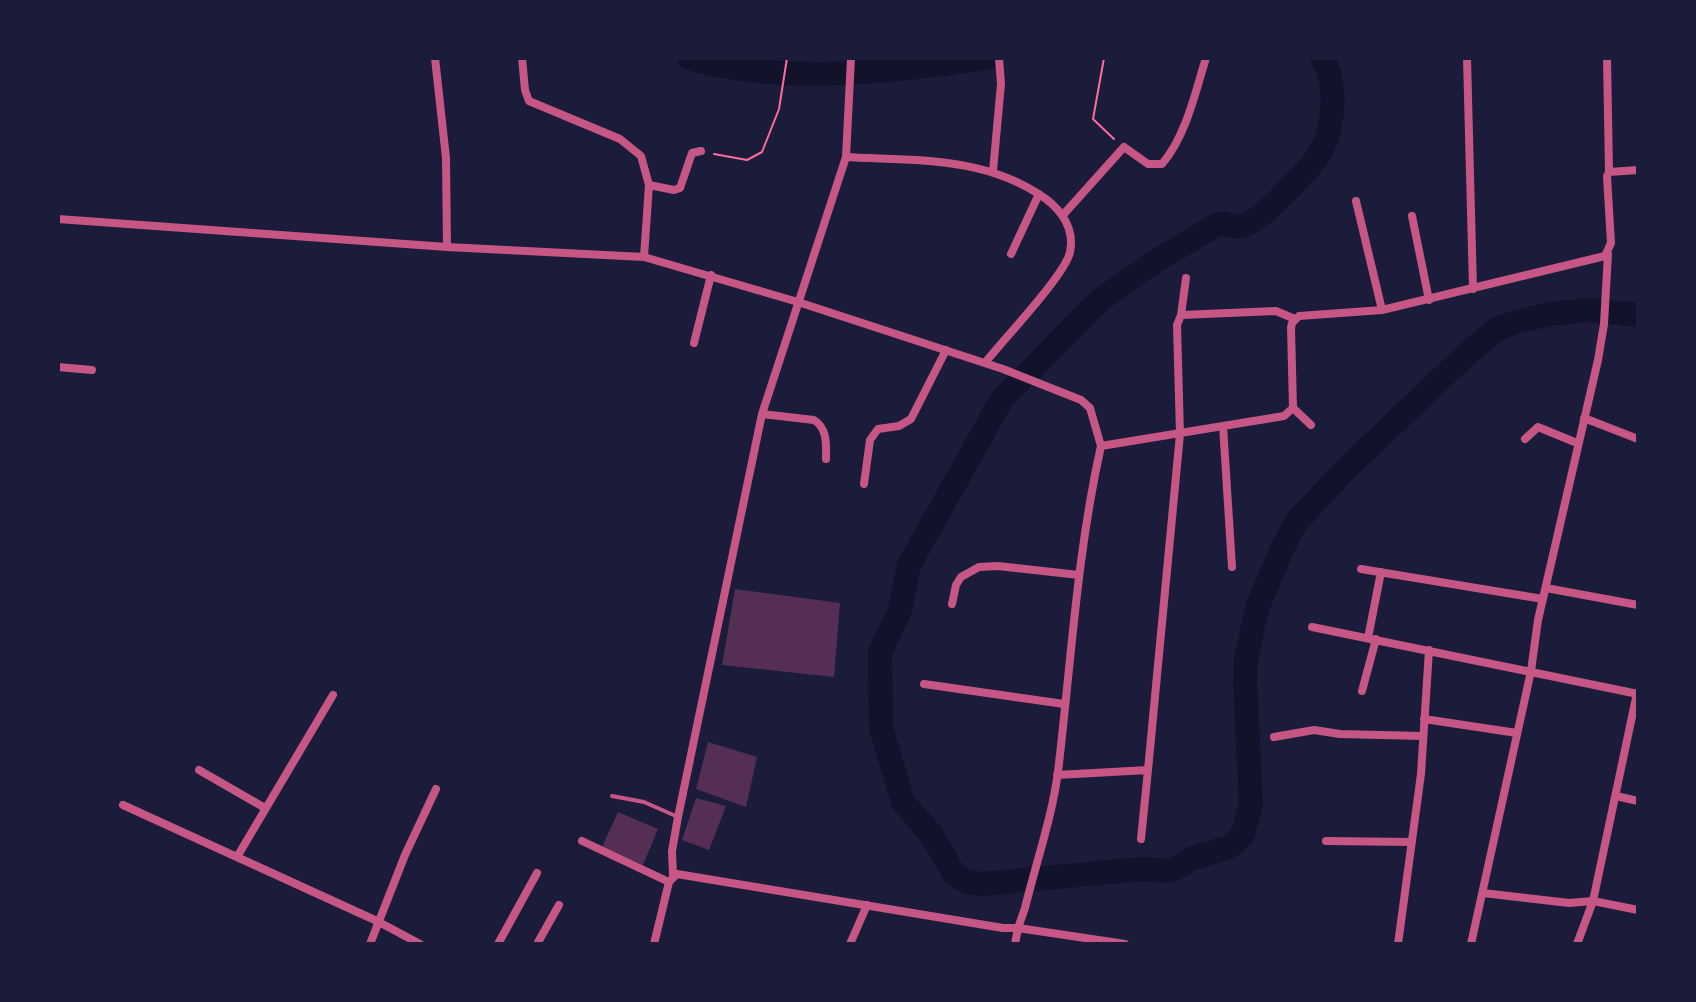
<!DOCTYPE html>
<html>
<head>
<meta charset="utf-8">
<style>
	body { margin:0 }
	#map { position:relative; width:1696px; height:1002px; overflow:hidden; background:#1b1b3a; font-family:Arial,sans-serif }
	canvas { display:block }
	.frame { position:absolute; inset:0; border:60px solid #1b1b3a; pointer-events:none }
</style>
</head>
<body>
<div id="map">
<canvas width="1696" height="1002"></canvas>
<div class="frame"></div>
</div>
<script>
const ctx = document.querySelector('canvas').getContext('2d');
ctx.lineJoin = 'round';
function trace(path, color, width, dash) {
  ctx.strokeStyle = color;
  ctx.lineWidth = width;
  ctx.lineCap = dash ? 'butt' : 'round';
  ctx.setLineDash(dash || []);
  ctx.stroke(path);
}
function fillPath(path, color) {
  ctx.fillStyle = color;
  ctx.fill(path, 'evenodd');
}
const river = new Path2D(`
	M689 58C780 85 894 72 987 58
	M1322 58C1337 82 1335 124 1322 149 1314 165 1298 179 1286 192 1274 204 1262 217 1247 224 1235 230 1229 222 1218 224L1154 262 1100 300 1002 399 909 565 900 610 880 652 881 728 903 802 931 834 954 874 967 882 981 884 1142 869 1171 871 1191 859 1229 847 1237 841 1243 834 1251 805 1245 683 1246 660 1257 608 1283 547 1297 521 1346 469 1467 354 1497 329 1516 322 1549 314 1590 310 1638 315`);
const building = new Path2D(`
	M735 589 840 603 834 677 722 665Z
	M708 742 757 757 746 807 696 789Z
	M696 798 726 806 709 850 682 840Z
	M618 812 658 829 643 865 602 847Z`);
const path = new Path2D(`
	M1104 58 1093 119 1114 139
	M714 154 747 160 762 152 779 109 787 58`);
const service = new Path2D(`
	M612 796 644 802 678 817`);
const minor = new Path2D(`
	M435 58 446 158 447 247
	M522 58 525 90 529 101 620 139 641 156 649 185 644 257
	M1467 58 1473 289
	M1607 58 1609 172
	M846 157C917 161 986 156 1046 199 1062 211 1075 230 1070 252 1066 274 1002 341 985 363
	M993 171 1001 84 999 58
	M649 185 674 190 680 188 692 153 701 151
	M1356 201 1382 310
	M1063 215 1124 147 1148 164H1162C1186 136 1195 93 1206 58
	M1412 216 1429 300
	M58 219 447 247 644 257 798 302 1003 369 1081 400 1090 408 1101 446
	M1011 254 1039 194
	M1181 315 1276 311 1295 319
	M694 343 711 275
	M58 367 92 370
	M1293 408 1311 425
	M762 414 814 420C828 429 826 445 826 459
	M1584 418 1638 439
	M1223 426 1232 567
	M1525 439 1538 427 1577 443
	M864 484 870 440 878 429 899 426 911 419 946 350
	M1361 569 1543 599
	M1546 588 1638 605
	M952 604 956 585 961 577 979 567 998 566 1079 575
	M1312 627 1638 694
	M1368 638 1381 572
	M924 684 1064 704
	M1362 691 1376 639
	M1424 719 1517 733
	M1274 737 1314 730 1340 734 1422 736
	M199 770 265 808
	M1057 775 1148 770 1180 434 1177 325 1181 315 1186 278
	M1616 796 1638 801
	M123 805 377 921 420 944
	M1141 839 1148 770
	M582 841 669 882
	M1326 841 1412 842
	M237 857 333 695
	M673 875 672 851 678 817 762 414 846 157 851 58
	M1483 893 1569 903 1593 901 1637 693
	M370 944 405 855 436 789
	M498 944 537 873
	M537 944 559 905
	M654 944 669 882 677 874 1003 928H1018L1025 908C1036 863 1052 817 1058 772 1071 663 1077 553 1101 446L1284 416 1293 408 1291 328 1292 323 1299 316 1382 310 1605 256 1611 243 1607 176 1609 172 1638 170
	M850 944 867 905
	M1015 944 1018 928 1125 944
	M1398 944 1421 774 1429 650
	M1471 944 1531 671 1538 620 1598 360 1604 324 1608 254
	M1577 944 1593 901 1638 910`);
trace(river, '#12122b', 24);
fillPath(building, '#542f53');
trace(path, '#ff6b9d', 2);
trace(service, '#c65784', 4);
trace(minor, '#c65784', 8);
</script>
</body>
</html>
